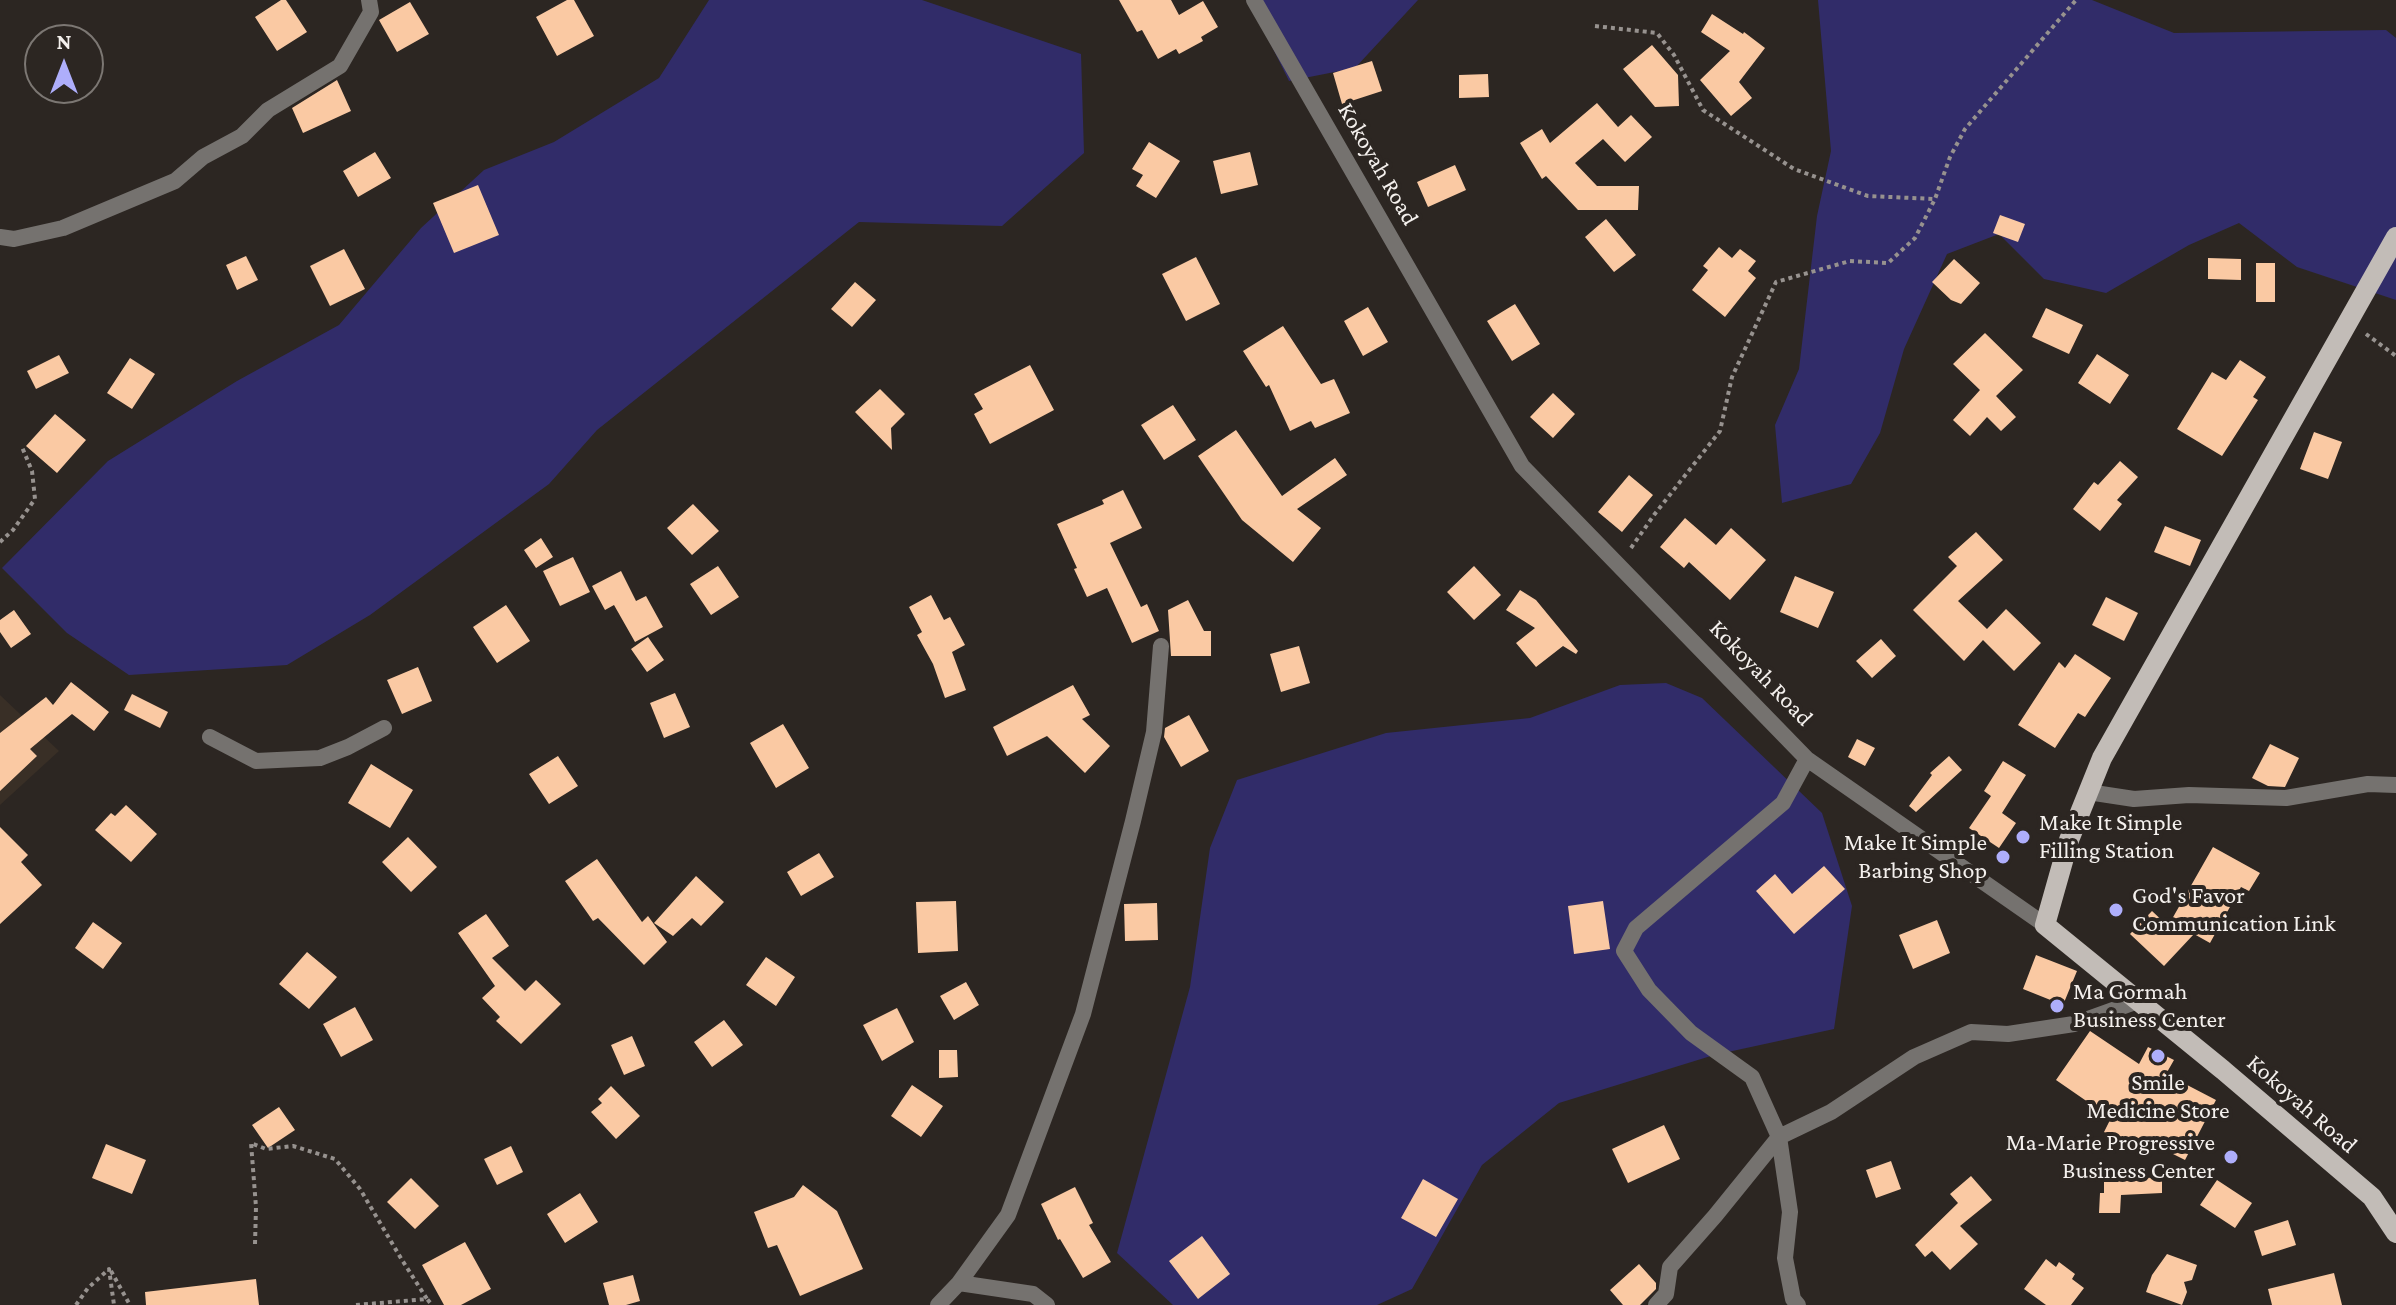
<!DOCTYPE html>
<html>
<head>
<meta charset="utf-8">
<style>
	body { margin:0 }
	#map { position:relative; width:2396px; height:1305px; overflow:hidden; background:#2c2622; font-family:"Crimson Pro",serif }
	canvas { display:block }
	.north { position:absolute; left:24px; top:24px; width:80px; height:80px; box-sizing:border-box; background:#2c2622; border:2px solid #7c7773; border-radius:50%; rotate:0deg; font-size:22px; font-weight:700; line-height:32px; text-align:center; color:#f4f0ed }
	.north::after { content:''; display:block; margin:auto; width:28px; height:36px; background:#aeaefb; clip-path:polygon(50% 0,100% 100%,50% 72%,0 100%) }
</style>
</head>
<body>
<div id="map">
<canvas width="2396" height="1305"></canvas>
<div class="north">N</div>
</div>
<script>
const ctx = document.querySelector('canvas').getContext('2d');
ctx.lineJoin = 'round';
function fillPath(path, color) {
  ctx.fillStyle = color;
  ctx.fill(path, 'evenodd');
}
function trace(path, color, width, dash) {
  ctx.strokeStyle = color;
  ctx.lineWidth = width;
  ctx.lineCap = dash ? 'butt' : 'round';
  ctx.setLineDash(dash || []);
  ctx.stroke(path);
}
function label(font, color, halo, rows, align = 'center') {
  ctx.font = font + ' "Crimson Pro",serif';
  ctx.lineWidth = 8;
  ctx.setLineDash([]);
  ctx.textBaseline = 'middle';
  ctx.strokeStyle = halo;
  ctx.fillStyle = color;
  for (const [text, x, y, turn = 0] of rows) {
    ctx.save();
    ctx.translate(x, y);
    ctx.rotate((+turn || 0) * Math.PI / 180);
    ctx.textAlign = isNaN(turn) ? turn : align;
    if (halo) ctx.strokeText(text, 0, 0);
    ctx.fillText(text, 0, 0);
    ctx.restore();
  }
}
const built = new Path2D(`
	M0 695 59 751 0 805Z`);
const green = new Path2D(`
	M709 0H922L1081 54 1084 153 1002 226 859 222 597 430 549 484 370 615 287 665 129 675 67 633 2 568 108 461 237 381 339 325 421 228 484 170 554 142 659 78Z
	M1249 0H1418L1355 68 1289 81Z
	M1818 0H2092L2174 33 2386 30 2396 38V300L2297 267 2239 223 2189 245 2106 293 2044 279 1999 234 1947 254 1904 349 1880 433 1851 484 1782 503 1775 425 1799 369 1817 216 1831 151Z
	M1666 683 1702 698 1822 813 1852 906 1834 1029 1714 1055 1559 1103 1482 1165 1412 1289 1377 1305H1173L1117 1253 1190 987 1210 848 1237 780 1386 733 1530 718 1620 685Z`);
const building = new Path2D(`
	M281 0H286L307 32 277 51 255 17Z
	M567 0H574L594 36 557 56 536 17Z
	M1119 0H1171L1179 15 1203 1 1218 27 1201 37 1203 41 1179 54 1176 49 1158 59 1142 30 1137 32Z
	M410 2 429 34 397 52 379 20Z
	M1712 14 1743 34 1744 32 1765 48 1739 82 1752 98 1731 116 1700 80 1730 51 1701 32Z
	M1652 45 1678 75 1679 106 1655 107 1623 69Z
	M1372 61 1382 91 1342 104 1333 73Z
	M1488 74 1489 97 1459 98V75Z
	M337 80 351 111 303 133 292 108Z
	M1597 103 1618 127 1631 115 1652 137 1625 162 1603 139 1575 163 1597 186H1639L1638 210H1578L1546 176 1542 179 1520 143 1542 129 1550 143Z
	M1149 142 1180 161 1156 198 1136 186 1143 175 1132 169Z
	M375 152 391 178 358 197 343 171Z
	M1250 152 1258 185 1221 194 1213 161Z
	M1455 165 1466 190 1428 207 1417 182Z
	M478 185 499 235 454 253 433 203Z
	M2000 215 2025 224 2018 242 1993 233Z
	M1606 219 1636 255 1614 272 1585 237Z
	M1719 247 1732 258 1740 249 1756 261 1748 271 1756 278 1725 317 1692 290 1708 270 1703 266Z
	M344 249 365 289 330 306 310 266Z
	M246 256 258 280 237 290 226 265Z
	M1196 257 1220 304 1186 321 1162 274Z
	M2208 258 2241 259V280L2208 279Z
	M1954 259 1980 283 1961 304 1951 300 1932 282Z
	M2256 263H2275V302H2256Z
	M855 282 876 300 852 327 831 309Z
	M1515 304 1540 344 1512 361 1487 321Z
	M1368 307 1388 342 1363 356 1344 321Z
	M2046 308 2083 325 2069 354 2032 337Z
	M1283 326 1321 384 1334 379 1350 413 1315 428 1311 421 1290 431 1269 385 1266 387 1243 351Z
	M1985 333 2023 370 1996 396 2016 417 2001 431 1987 417 1970 436 1953 420 1980 390 1953 364Z
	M2097 354 2129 375 2110 404 2078 383Z
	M59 355 69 373 36 389 27 371Z
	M130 358 155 374 132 409 107 393Z
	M2240 360 2266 377 2253 397 2258 400 2222 456 2177 429 2212 372 2226 380Z
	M1030 365 1054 410 990 444 974 414 983 409 974 394Z
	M880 389 905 414 891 428 892 450 855 412Z
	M1553 393 1575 414 1553 438 1530 417Z
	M1173 405 1196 440 1164 460 1141 425Z
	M55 414 86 440 57 473 26 446Z
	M1236 430 1282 496 1335 458 1347 475 1297 509 1321 528 1293 562 1242 520 1198 456Z
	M2314 432 2342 442 2328 479 2300 469Z
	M2120 461 2138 477 2117 500 2122 504 2100 531 2073 509 2094 482 2098 485Z
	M1629 475 1653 495 1622 532 1598 512Z
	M1123 490 1142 528 1110 543 1141 607 1147 604 1159 631 1132 643 1107 588 1087 597 1074 569 1077 568 1057 524 1104 504 1102 500Z
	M693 504 719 531 692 555 667 528Z
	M1685 518 1716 545 1731 528 1766 560 1730 600 1689 562 1684 568 1660 547Z
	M2165 526 2201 540 2190 566 2154 552Z
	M1976 532 2003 560 1958 601 1987 629 2006 609 2041 643 2014 671 1983 640 1964 661 1913 610 1957 566 1948 557Z
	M541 538 553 557 536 568 524 550Z
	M573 557 590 592 560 606 543 571Z
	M718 566 739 597 711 615 690 584Z
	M1474 566 1501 595 1474 620 1447 592Z
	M621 571 636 601 646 596 663 627 635 642 614 605 605 610 592 586Z
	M1795 576 1834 592 1818 628 1780 612Z
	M1520 590 1536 600 1578 651 1576 654 1563 646 1536 667 1516 643 1535 628 1506 610Z
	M931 595 944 620 950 617 965 645 952 652 966 690 945 698 933 664 917 635 922 632 909 607Z
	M2106 597 2138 613 2124 641 2092 625Z
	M1188 600 1204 631H1211V656H1171L1168 610Z
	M506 605 530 641 497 663 473 627Z
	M14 610 31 634 11 648 0 632V620Z
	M648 637 664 660 647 672 631 649Z
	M1881 639 1896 656 1872 678 1856 661Z
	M1299 646 1310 683 1281 692 1270 654Z
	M2075 654 2111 678 2085 717 2078 713 2055 748 2018 725 2059 662 2065 668Z
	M418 667 432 701 402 714 387 680Z
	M71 682 109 712 94 731 72 714 30 749 37 756 0 791V733L46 697 53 705Z
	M1073 685 1090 715 1082 719 1110 746 1085 773 1047 736 1007 756 993 727Z
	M675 693 690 727 664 738 650 703Z
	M132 694 168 712 160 728 124 710Z
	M1189 715 1209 751 1181 767 1164 737 1165 728Z
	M783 724 809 768 776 788 750 743Z
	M1857 739 1875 748 1865 766 1848 757Z
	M2270 744 2299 758 2285 787 2268 786 2252 778Z
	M558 756 578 786 549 804 529 774Z
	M1949 756 1962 770 1916 812 1909 806 1932 775 1930 773Z
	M2003 761 2026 775 2002 813 2016 823 1999 848 1969 828 1991 796 1984 791Z
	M371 764 413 790 390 828 348 803Z
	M126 805 157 834 131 862 95 830 111 813 115 816Z
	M0 827 28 855 21 862 42 885 0 924Z
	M408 837 437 867 411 892 382 862Z
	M2213 847 2260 873 2249 891 2241 887 2210 943 2194 934 2164 966 2130 934 2152 911 2168 926Z
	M819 853 834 877 801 896 787 872Z
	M597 859 642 922 648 916 667 942 644 965 598 918 593 921 565 881Z
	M1824 866 1845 889 1794 934 1756 891 1775 874 1792 894Z
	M696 876 724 902 701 926 692 918 673 936 654 923Z
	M956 901 958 951 918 953 916 902Z
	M1603 901 1610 949 1574 954 1568 906Z
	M1157 903 1158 940 1125 941 1124 904Z
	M486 914 509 946 492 958 525 991 536 980 561 1004 521 1044 496 1021 500 1017 482 998 495 986 458 933Z
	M1937 920 1950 953 1913 969 1899 935Z
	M93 922 122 943 103 969 75 948Z
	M307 952 337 977 309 1009 279 984Z
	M2036 955 2077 971 2063 1005 2023 989Z
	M766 957 795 977 776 1006 746 985Z
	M966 982 979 1005 954 1020 940 996Z
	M355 1007 373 1040 341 1057 323 1024Z
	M897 1008 914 1042 882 1061 863 1025Z
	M724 1020 743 1045 712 1067 694 1042Z
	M2090 1031 2139 1064 2148 1047 2174 1060 2166 1074 2216 1100 2185 1160 2147 1141 2148 1155 2104 1132 2111 1118 2056 1080Z
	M632 1036 645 1066 624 1075 611 1045Z
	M939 1050H957L958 1077 939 1078Z
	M912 1085 943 1106 921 1137 891 1116Z
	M611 1086 640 1116 616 1139 591 1112 602 1103 598 1099Z
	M279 1107 295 1130 268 1148 252 1125Z
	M1664 1125 1680 1159 1628 1183 1612 1149Z
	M106 1144 146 1160 132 1194 92 1178Z
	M511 1146 523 1172 497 1185 484 1159Z
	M1891 1161 1901 1189 1876 1198 1866 1170Z
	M1971 1176 1992 1200 1960 1226 1978 1244 1950 1270 1932 1251 1925 1257 1915 1245 1958 1203 1950 1194Z
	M2104 1177 2162 1178V1193L2121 1195 2120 1213H2099L2100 1193H2104Z
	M411 1178 439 1206 415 1229 387 1202Z
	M1423 1179 1458 1199 1436 1237 1401 1218Z
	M2217 1180 2252 1203 2235 1228 2200 1205Z
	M803 1185 837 1211 863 1269 800 1296 777 1245 768 1248 754 1212 794 1197Z
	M1075 1187 1093 1223 1089 1225 1111 1262 1083 1278 1060 1239 1058 1240 1041 1204Z
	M580 1193 598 1222 565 1243 547 1214Z
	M2288 1220 2296 1245 2262 1256 2254 1231Z
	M1202 1236 1230 1274 1198 1299 1169 1261Z
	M465 1242 491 1289 461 1305H444L422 1265Z
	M2167 1254 2197 1265 2192 1280 2184 1282 2187 1292 2182 1305 2146 1292 2152 1275Z
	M2046 1259 2056 1267 2059 1262 2075 1274 2072 1279 2084 1288 2071 1305H2046L2024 1289Z
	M1639 1264 1656 1283V1289L1640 1305H1623L1610 1290Z
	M2334 1273 2342 1305H2272L2268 1289Z
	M633 1275 640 1301 626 1305H609L603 1283Z
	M256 1279 259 1305H146L145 1292Z`);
const path = new Path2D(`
	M1595 26 1657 33 1674 55 1703 110 1794 169 1868 196 1935 199
	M2366 334 2396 356
	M0 542 13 530 35 499 32 471 22 447
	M1631 548 1654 515 1720 431 1732 377 1776 282 1850 261 1888 263 1915 238 1935 199 1950 157 1965 129 2076 0
	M255 1244 256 1207 251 1143 266 1149 293 1146 335 1159 360 1189 402 1260 427 1299
	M111 1271 130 1305
	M76 1305 88 1288 109 1269 114 1305
	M356 1305 427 1299 432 1305`);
const minor = new Path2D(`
	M1254 0 1522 466 1807 759 2045 925
	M0 237 14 239 63 228 175 181 203 157 242 136 268 110 340 66 371 12 369 0
	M210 737 256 761 320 758 348 747 384 728
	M2088 792 2134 799 2189 795 2286 798 2368 784 2396 785
	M959 1283 1008 1215 1083 1014 1133 821 1154 732 1161 646
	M938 1305 959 1283 1033 1294 1047 1305
	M1656 1305 1666 1294 1670 1267 1715 1216 1779 1137 1831 1112 1914 1057 1971 1032 2008 1034 2074 1024 2138 1001
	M1798 1305 1793 1299 1785 1258 1790 1212 1779 1137 1752 1077 1691 1033 1649 990 1624 951 1636 928 1783 803 1807 759`);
const primary = new Path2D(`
	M2396 237 2102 758 2069 840 2045 925 2223 1070 2372 1197 2396 1233`);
const markers = [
	[2023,837,8,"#aeaefb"],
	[2003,857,8,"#aeaefb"],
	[2116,910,8,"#aeaefb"],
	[2057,1006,8,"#aeaefb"],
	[2158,1056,8,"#aeaefb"],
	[2231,1157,8,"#aeaefb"]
];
const streetNames = [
	["Kokoyah Road",1378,164,60],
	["Kokoyah Road",1761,673,46],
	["Kokoyah Road",2302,1104,41]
];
const poiNames = [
	["Make It Simple",2039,823],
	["Filling Station",2039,851],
	["Make It Simple",1987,843,"right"],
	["Barbing Shop",1987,871,"right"],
	["God's Favor",2132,896],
	["Communication Link",2132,924],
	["Ma Gormah",2073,992],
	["Business Center",2073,1020],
	["Smile",2158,1083,"center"],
	["Medicine Store",2158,1111,"center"],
	["Ma-Marie Progressive",2215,1143,"right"],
	["Business Center",2215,1171,"right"]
];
fillPath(built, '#392f26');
fillPath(green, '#312c69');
fillPath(building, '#fac9a3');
trace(path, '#97928f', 4, [4, 4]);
trace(minor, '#75726f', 16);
trace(primary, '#c2bcb7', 20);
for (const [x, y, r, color] of markers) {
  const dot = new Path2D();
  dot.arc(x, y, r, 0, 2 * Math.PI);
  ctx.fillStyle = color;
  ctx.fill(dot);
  trace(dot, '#2c2622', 3);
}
label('24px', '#f4f0ed', '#2c2622', streetNames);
label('24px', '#f4f0ed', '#2c2622', poiNames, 'left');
</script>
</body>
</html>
